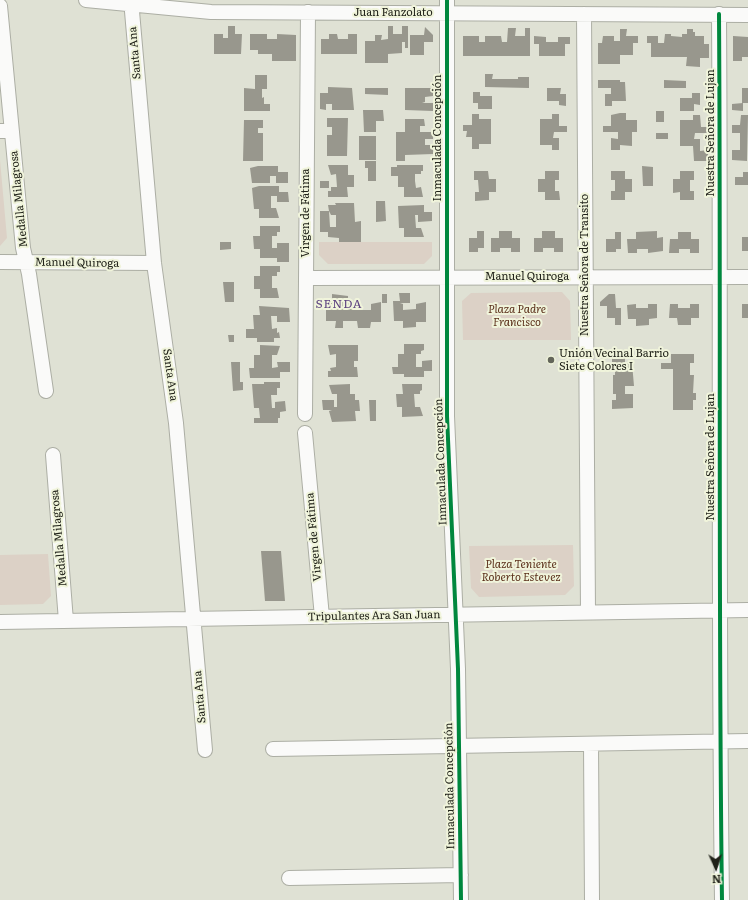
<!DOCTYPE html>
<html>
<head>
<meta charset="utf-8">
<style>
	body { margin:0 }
	#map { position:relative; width:748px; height:900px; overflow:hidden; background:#dfe1d4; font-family:Literata,serif }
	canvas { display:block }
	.north { position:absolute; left:696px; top:848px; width:40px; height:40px; -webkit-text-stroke:3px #f0f4db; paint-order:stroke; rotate:177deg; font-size:11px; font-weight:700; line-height:16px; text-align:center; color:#202219 }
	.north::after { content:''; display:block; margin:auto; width:14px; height:18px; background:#202219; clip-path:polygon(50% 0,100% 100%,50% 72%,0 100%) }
</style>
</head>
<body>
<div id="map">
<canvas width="748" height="900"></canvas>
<div class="north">N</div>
</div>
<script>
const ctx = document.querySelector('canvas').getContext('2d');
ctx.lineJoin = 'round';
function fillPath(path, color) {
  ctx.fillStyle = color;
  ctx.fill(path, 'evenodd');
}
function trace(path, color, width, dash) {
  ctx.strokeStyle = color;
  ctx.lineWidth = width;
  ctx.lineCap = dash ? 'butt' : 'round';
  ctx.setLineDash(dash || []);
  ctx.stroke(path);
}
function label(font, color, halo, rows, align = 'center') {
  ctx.font = font + ' Literata,serif';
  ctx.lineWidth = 4;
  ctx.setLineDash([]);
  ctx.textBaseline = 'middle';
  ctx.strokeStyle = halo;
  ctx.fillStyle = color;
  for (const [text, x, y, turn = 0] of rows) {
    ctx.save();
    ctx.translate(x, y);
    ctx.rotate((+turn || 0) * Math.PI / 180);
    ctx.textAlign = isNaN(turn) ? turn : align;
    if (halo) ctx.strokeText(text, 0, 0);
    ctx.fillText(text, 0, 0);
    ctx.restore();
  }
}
const green = new Path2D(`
	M0 160 7 238 0 246Z
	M319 242H432V256L424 264H328L319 255Z
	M562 292 570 301 571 340H463L462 301 471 293Z
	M573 545 574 586 565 595 479 597 471 588 469 546Z
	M48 554 51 596 43 604 0 605V555Z`);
const building = new Path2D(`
	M228 26H235V34H242L241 54H214V34H223V38H228Z
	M388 26H393V34H402V26H408V48H405V42H402V53L388 54V63H365V41H375V35H382L381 40 388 39Z
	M425 27 433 35V42H424V55H410V35H424Z
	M508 28H516L515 36H525V28H530V56H463V36H479V42H485V36H501L502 42H507Z
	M620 29H627L626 36H638V43H633V55H620V64H598V43H602L603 36H614V41H620Z
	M687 29H693V32H695V36H704V44H709V58H700V67L686 66 687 57H651V43H647V36H658V43H664L665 34H671V36L682 37V34H687Z
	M250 34H267V39H277V34L296 35V61H272V54H258V50H250Z
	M329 34H337L338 39H348V34H357V54H321V39H329Z
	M534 36 546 37V42H558V37H570V44H565V56H539V44H534Z
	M733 36 748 37V57H742V61H733Z
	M485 74H493L492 79H518V77H529V88L485 87Z
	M255 75H267V89H262V98L264 97V104H270V111H244V88L255 89Z
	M598 80H620V82H625L626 101H612V106H605V94H611V88H598Z
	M664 80 686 81V88H664Z
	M328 87 352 88 354 110H332V104H326V110L320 109V93H328Z
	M365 88H388V95L365 94Z
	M405 88H433V96L425 97V102L422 103H433V111L405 110Z
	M547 88H561L560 94H566V106L559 105V101H547Z
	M742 88H748V103H742Z
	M473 92H480V96H492V109H478V103H473Z
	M692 93H700V105L694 104V111H680V98H692Z
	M743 103V111L732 110V104Z
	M363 110H383L384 121H376V132H364Z
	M656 111H664V122H656Z
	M620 113H626V120H637V132H632V146L620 145V150H611V138L618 139V132H603V126H611V115Z
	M472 114H479V119H491V144H479V149H472V137H466L467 131H463V125H472Z
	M552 114H559V126H567V132H554L553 138H559V150H552V145H540V119H552Z
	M693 115H700L701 127H708V133H695L694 139H700V151L708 150V161H694L693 146H680V120H693Z
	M741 115H748L747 161 732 160V150H740V133H732V125H740Z
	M327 118H348L347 156H327V135H332V127H327Z
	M405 119H424L425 126H420V132H433V139H425V145H433V154L405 155V161H396V132H405Z
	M244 120H263V128H258V133H263V161H243Z
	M656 133H668V139H656Z
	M359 136H376V160H359Z
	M365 161H376V181H368V168H365Z
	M328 165H348V175H354V187H347L348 197H328V191H331V187H337L336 174 331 175Z
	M397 165H423V171H421V174H415V181L416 188 421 187 423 197H404V187H398V176H391V167H397Z
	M258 166H278V172H288V183H276V176H270V183H252L250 168Z
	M642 166 653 167V186H643Z
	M474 171H488L489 179H496V192H489V200L475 201V192H479L478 180H474Z
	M545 171H559V180H555V191H559L560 200H545V192H538V179H545Z
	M611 171H625V179H632V192H625V200H611V191H615V180H611Z
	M680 171H694V180H690V191H694V200H680V192L673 193V179H680Z
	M743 172H748V185H735V177H743Z
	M320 181H329V188H320Z
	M259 186H279V192H288L289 202H277V196H271V208H276L279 218H259V209H254L252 188Z
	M376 201H385L386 221 376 222Z
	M335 203H354L355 222 361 221V242H339V238L328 237V232H320V211H329L328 205H336ZM329 211 331 215H336V227H330Z
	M424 205V212H432V221L418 222V215H415L416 228H421L424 237H404V228H399L398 206Z
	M260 226H280V232H277V236H272V248H277V243H289V262H277V258H260V249H254L253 236H260Z
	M477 231H484V248H478V252H469V238H477Z
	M499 231H512V238H520V252H511V248H500V252H491V238H499Z
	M542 231H555V238H563V252H554V248H543V252H534V238H542Z
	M657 231V238L663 237V251L648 253V249H637V253H628L627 239H636V232Z
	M615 232H621V249H616V252H606V239H615Z
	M678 232H691V239H699V253H690V249H679V253H669L670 239H678Z
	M742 237H748V251H742Z
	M220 242H231V249L220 250Z
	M260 266H280V272H277V276H272V288H277L279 298H260V289H254V276H260Z
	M223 282H234V302H225Z
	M399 293H410V303H400L403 304V310L416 309V304L426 302V322H416V327L403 328V321H394L393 301H400Z
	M332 294 348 296V302H354V304H358V310H371V304L381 302V322H371L370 328H358L357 321H343V328H335L336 321H326V302H332Z
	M382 294H387V303H382Z
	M609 294H615L616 308H621V325H615V318H607V306H600V302Z
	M636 304V308H648V304H657V318L649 319V325L636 326V319H628L627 305Z
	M670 304H678V308H690V304H699V318H691V325H678L677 318H669Z
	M742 304H748V318H742Z
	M259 306 289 308 290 322H277V316H271L272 329 277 328V333L279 332 280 338H274V342H257V338H246V329H254L253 315H260Z
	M228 335H234V342H229Z
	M404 344H424V350L421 351V354H416V367H422V361L432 360V371H424V377H404V374H393L392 367H398V354H404Z
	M260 345 280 346 277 355H272V368L278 367 277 362H290V372H280V378H250L249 368H254V355H260Z
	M328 345H358V361H354V367H357L358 377H328V371H331L330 368 336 367V354L330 355Z
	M612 354H625V363H632L634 386H625V394H633V408L612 409V400H616V394H613V375H615V363H612Z
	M671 354H694V363H690V375H694L693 393H696V400H693V410H673V369H661V363H671Z
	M231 362H240V382H243V390L233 391Z
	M264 382H280V388H277V395H271L272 408H275V402L285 401 286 411 280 412V418H278V423H254V418H260L259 408H254L252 384H264Z
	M350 384V394H355V400H359L360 411H355L356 421 332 422 329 411 332 410H323L322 400H334V407H337V394H332L329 385Z
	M402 384H422V390L420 391V394H414L415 407H420L423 416 402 417V407H397L396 394H403Z
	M369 400H376V421H370Z
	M261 551H281L285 601H265Z`);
const minor = new Path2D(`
	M86 0 211 12 748 15
	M131 0 154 263 176 423 205 750
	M447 0V416L458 669 461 900
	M0 6 23 248 29 274 46 391
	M584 14 588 612
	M719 14C721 310 718 605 722 900
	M0 131H12
	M0 262 154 263
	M306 278 748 277
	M305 414 308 12
	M305 433 322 617
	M53 455 66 621
	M0 622 748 610
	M591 744 592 900
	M273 749 748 741
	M289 878 461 875`);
const cycleway = new Path2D(`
	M447 0V416L458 669 461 900
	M719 14C721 310 718 605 722 900`);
const markers = [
	[551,360,4,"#63655a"]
];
const streetNames = [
	["Juan Fanzolato",393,13],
	["Santa Ana",135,53,-95],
	["Nuestra Señora de Lujan",711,133,-90],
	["Inmaculada Concepción",438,138,-90],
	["Medalla Milagrosa",19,199,-96],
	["Virgen de Fátima",306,213,-90],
	["Manuel Quiroga",77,263,1],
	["Nuestra Señora de Transito",585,265,-90],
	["Manuel Quiroga",527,277],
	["Santa Ana",170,375,82],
	["Nuestra Señora de Lujan",711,457,-90],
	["Inmaculada Concepción",441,462,-92],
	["Virgen de Fátima",314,537,-95],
	["Medalla Milagrosa",59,538,-95],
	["Tripulantes Ara San Juan",374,616,-1],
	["Santa Ana",200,697,-95],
	["Inmaculada Concepción",450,786,-91]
];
const parkNames = [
	["Plaza Padre",517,310],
	["Francisco",517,323],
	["Plaza Teniente",521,565],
	["Roberto Estevez",521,578]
];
const poiNames = [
	["Unión Vecinal Barrio",559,354],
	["Siete Colores I",559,367]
];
const neighbourhoodNames = [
	["SENDA",339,304]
];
fillPath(green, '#dcd1c6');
fillPath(building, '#98978d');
trace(minor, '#acaea4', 16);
trace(minor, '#fafaf9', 14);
trace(cycleway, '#00873e', 4);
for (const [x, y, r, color] of markers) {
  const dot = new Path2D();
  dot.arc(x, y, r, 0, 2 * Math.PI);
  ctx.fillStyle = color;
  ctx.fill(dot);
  trace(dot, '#f0f4db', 1.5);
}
label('11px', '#202219', '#f0f4db', streetNames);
label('italic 11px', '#5b301b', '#f0f4db', parkNames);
label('11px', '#202219', '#f0f4db', poiNames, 'left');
ctx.letterSpacing = '1px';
label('12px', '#5f4582', '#f0f4db', neighbourhoodNames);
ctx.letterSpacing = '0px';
</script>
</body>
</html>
